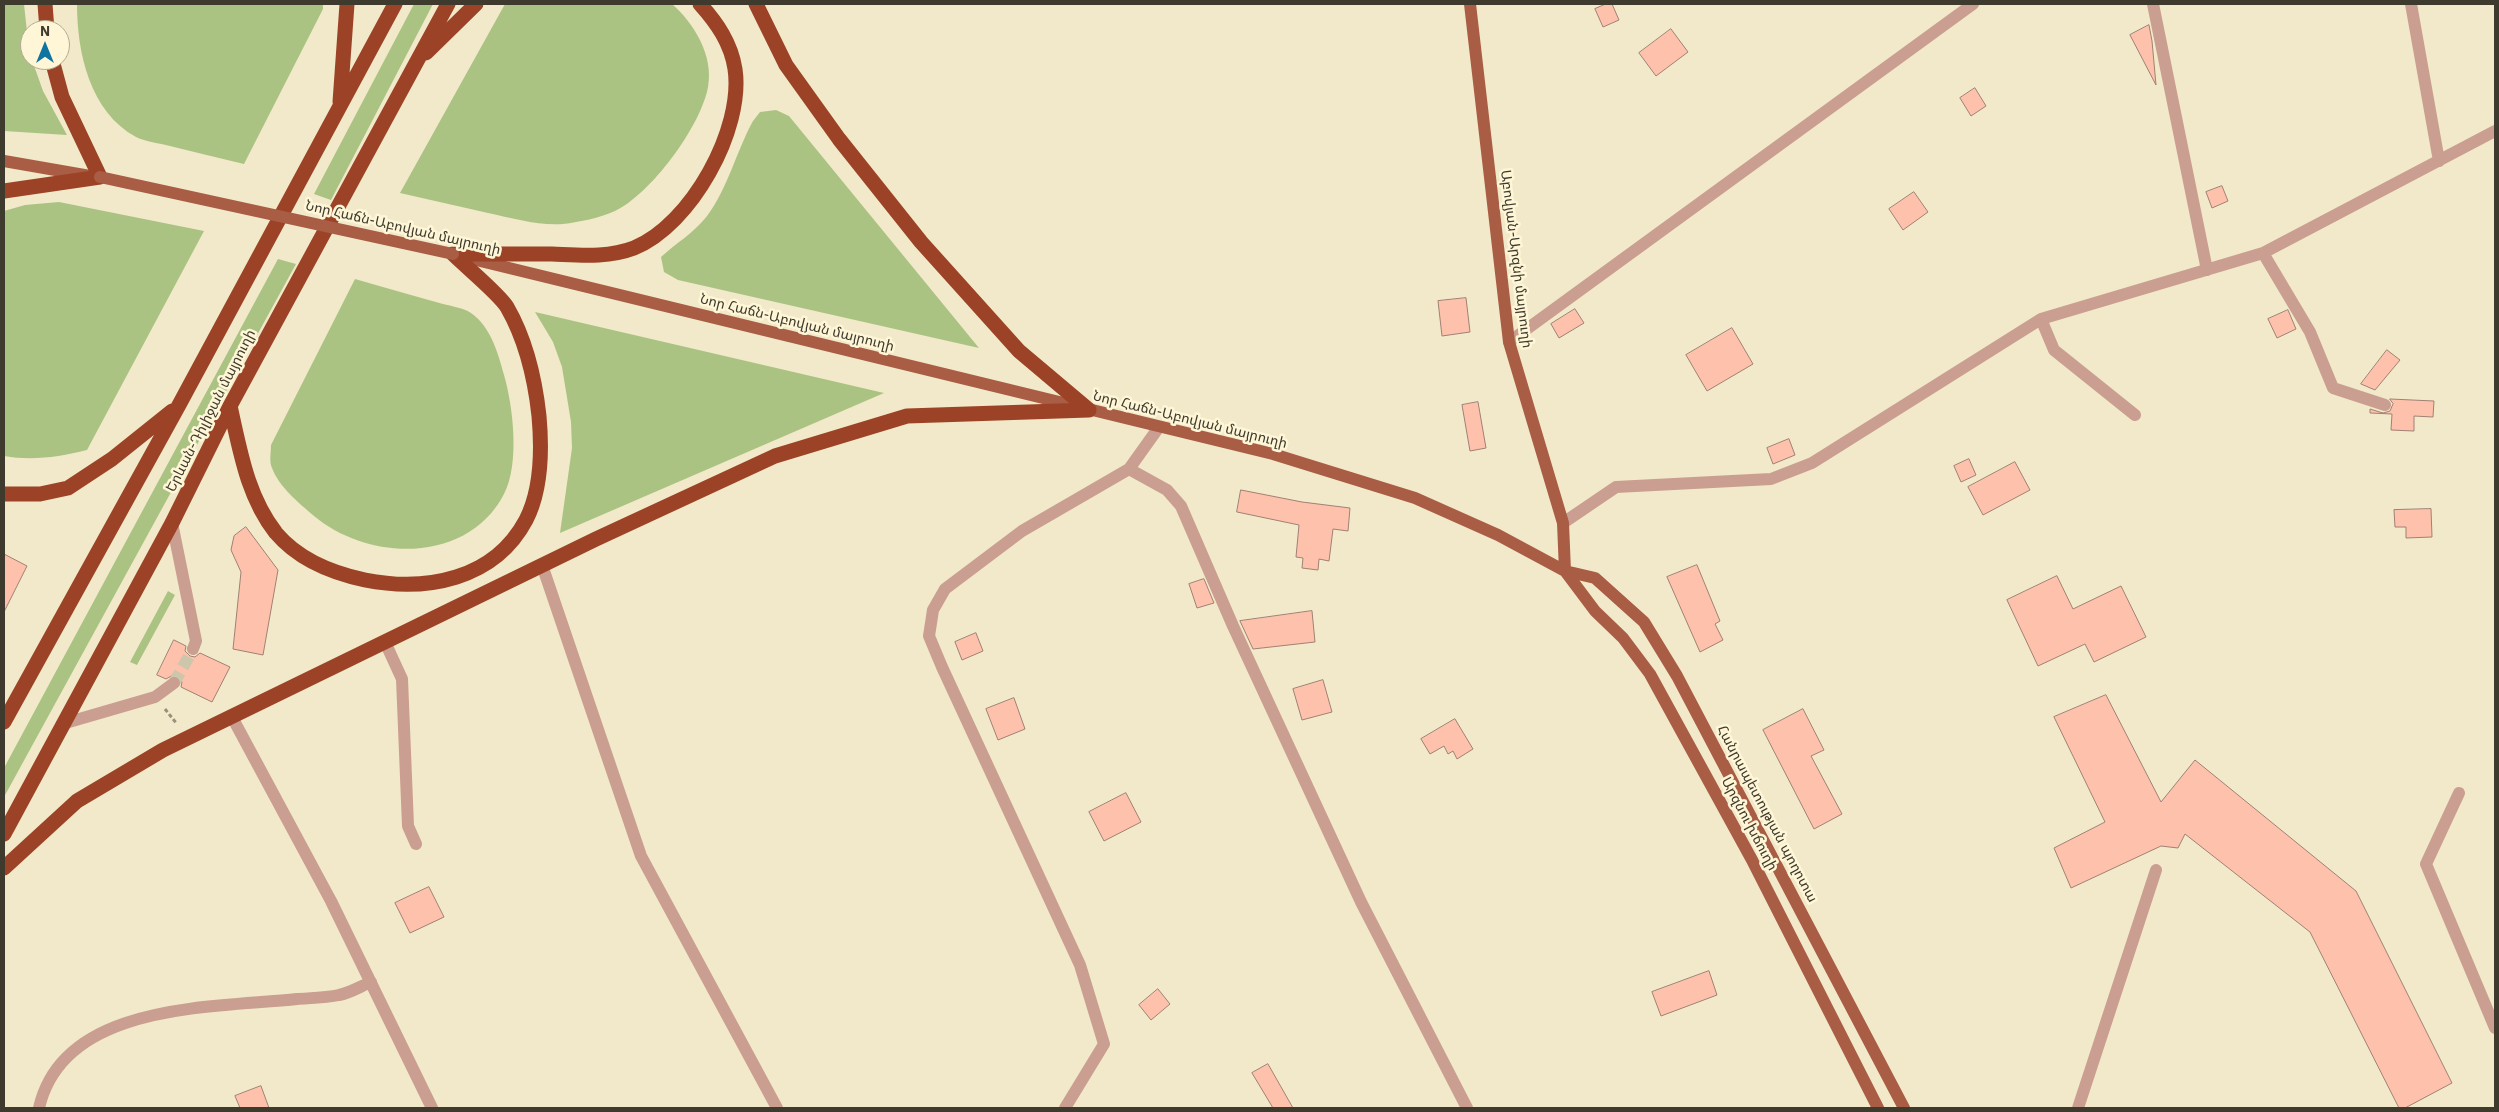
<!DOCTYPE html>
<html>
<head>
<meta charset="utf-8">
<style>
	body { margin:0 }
	#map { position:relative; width:2499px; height:1112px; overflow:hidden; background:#f1e9c9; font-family:"IBM Plex Sans",sans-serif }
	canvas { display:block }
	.frame { position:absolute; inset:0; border:5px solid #3e3b2e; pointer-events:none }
	.north { position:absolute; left:20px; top:20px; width:50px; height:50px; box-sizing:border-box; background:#fef6d6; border:1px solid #b1ab93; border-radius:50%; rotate:0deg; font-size:14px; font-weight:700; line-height:20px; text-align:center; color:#3e3b2e }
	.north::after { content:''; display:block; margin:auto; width:18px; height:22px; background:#1074a1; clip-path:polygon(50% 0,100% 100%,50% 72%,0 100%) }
</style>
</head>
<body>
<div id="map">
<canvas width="2499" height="1112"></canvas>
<div class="frame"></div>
<div class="north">N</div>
</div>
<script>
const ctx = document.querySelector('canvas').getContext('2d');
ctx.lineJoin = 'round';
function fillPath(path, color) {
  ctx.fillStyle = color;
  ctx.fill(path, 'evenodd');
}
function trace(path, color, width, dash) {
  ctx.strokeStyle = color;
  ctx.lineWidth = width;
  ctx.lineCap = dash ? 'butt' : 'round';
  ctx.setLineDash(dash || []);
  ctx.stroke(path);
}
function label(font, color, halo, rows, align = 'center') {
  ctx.font = font + ' "IBM Plex Sans","Noto Sans Armenian",sans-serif';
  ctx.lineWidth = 5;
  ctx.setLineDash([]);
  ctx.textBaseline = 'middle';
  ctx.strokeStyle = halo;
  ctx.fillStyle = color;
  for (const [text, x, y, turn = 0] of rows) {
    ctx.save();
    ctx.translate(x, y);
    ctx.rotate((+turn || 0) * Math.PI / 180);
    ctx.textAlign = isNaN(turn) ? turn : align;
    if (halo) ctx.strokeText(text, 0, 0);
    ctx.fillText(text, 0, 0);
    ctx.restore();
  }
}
const green = new Path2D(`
	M4 4H24L30 60H32L43 91 67 135 4 131Z
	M77 4H323V9L244 164C219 158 194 152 170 146 159 143 146 142 136 137 90 112 77 53 77 4Z
	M414 4H433L331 200 314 194Z
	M505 4H672C694 23 714 56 708 87 701 126 651 194 615 211 599 218 580 222 563 224 539 226 512 218 488 213 459 206 429 200 400 193Z
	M776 110 789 116 979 348 678 280 664 272 661 257C676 243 694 233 707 216 728 188 736 152 753 121L760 112Z
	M59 202 204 231 87 450C59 457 32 461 4 456V211L25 205Z
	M278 259 296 264 4 797V768Z
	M355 279C384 287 413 296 443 304 451 306 464 308 471 313 491 327 498 353 504 375 513 406 520 464 504 494 468 564 369 562 314 516 299 503 279 487 272 468 269 462 271 452 271 445Z
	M535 312 884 393 560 533 572 448 571 422 562 367 553 342Z
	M168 591 175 595 137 665 130 662Z`);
const building = new Path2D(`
	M1606 4H1612L1619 20 1603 27 1595 9Z
	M2149 25 2152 41 2156 85 2130 35Z
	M1671 29 1688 52 1656 76 1639 53Z
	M1975 88 1986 106 1971 116 1960 98Z
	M2222 186 2228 201 2212 208 2206 192Z
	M1914 192 1928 212 1903 230 1889 209Z
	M1466 298 1470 332 1442 336 1438 301Z
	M1575 309 1584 323 1559 338 1551 324Z
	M2288 310 2296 329 2277 338 2268 319Z
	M1732 328 1753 364 1707 391 1686 355Z
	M2387 350 2400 360 2375 390 2361 384Z
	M2390 399 2434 401 2433 417 2414 416V431L2391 430 2392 414 2370 413V409L2383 413 2390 411 2393 404Z
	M1478 402 1486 448 1470 451 1462 405Z
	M1789 439 1795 455 1773 464 1767 448Z
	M1969 459 1976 475 1961 482 1954 466Z
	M2015 462 2030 490 1983 515 1968 487Z
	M1241 490 1302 502 1350 508 1348 531 1333 529 1329 561 1319 559 1318 570 1302 568 1303 558 1296 557 1299 525 1237 512Z
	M2431 509 2432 537 2406 538V527H2395L2394 510Z
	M246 527 278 570 263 655 233 649 241 572 231 550 234 536Z
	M4 554 27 566 4 612Z
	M1697 565 1720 621 1715 624 1723 640 1700 652 1667 577Z
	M2057 576 2073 609 2121 586 2146 637 2094 662 2085 644 2038 666 2007 600Z
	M1204 579 1214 603 1197 608 1189 584Z
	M1312 611 1315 642 1253 649 1240 621Z
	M976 633 983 651 962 660 955 642Z
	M174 640 186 646 185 651 190 656 195 657 200 653 230 667 212 702 181 687 182 682 178 676 173 675 166 679 157 675Z
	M1323 680 1332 712 1302 720 1293 689Z
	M2106 695 2161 802 2195 760 2356 891 2452 1083 2405 1108H2399L2310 932 2185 834 2178 848 2161 846 2071 888 2054 848 2105 822 2054 717Z
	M1014 698 1025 729 998 740 986 709Z
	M1803 709 1824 750 1811 756 1842 814 1814 829 1763 730Z
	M1455 719 1473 749 1457 759 1453 751 1448 754 1444 746 1430 754 1421 739Z
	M1126 793 1141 822 1104 841 1089 812Z
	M429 887 444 917 410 933 395 903Z
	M1709 971 1717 995 1661 1016 1652 992Z
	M1158 989 1170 1004 1151 1020 1139 1005Z
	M1268 1064 1293 1108H1273L1252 1073Z
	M261 1086 269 1108H240L235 1096Z`);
const minorTunnel = new Path2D(`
	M174 683 193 649`);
const path = new Path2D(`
	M165 709 177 724`);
const minor = new Path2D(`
	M2153 4 2207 270
	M2411 4 2439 161
	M2263 253 2310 332 2333 388 2385 405
	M2041 319 2054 350 2135 415
	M1509 342 1973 4
	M1129 469 1167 490 1181 506 1233 626 1361 902 1467 1108
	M172 523 196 641 193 649
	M1563 523 1616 487 1771 479 1812 463 2041 319 2263 253 2495 131
	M542 565 641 856 777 1108
	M385 642 402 679 408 826 416 844
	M232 717 331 901 432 1108
	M62 724 155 697 174 683
	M2459 793 2426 864 2495 1028
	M39 1108C63 1002 213 1008 297 999 311 998 326 998 339 995 350 993 361 986 371 982
	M1065 1108 1104 1044 1080 965 942 667 929 636 933 610 945 589 1022 531 1129 469 1159 427
	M2078 1108 2156 870`);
const major = new Path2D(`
	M1470 4 1509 342 1563 523 1565 571
	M4 161 90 176
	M468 258 1273 454 1415 498 1498 535 1565 571 1595 578 1644 622 1677 676 1904 1108
	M1565 571 1595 611 1623 638 1650 674 1752 860 1878 1108`);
const highway = new Path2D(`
	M45 4 47 30
	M756 4 786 65 839 139 921 242 1019 351 1089 410
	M426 53 476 4
	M340 102 347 4
	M4 191 100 177 62 97 52 60
	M453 254C486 254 519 254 552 254 579 255 608 258 634 248 691 225 744 129 735 69 731 43 717 23 700 4
	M230 406C240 450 247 496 276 533 298 559 332 573 365 580 426 592 494 580 526 520 542 489 542 449 539 416 535 379 526 340 507 307 499 294 466 267 453 254
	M4 494H40L68 488 112 459 172 411
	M4 722 179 405 395 4
	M4 834 172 523 230 406 448 4
	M4 868 77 801 163 750 596 539 775 456 907 416 1089 410`);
const majorBridge = new Path2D(`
	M100 177 453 254`);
const streetNames = [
	["Նոր Հաճն-Աբովյան մայրուղի",403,228,13],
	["Աբովյան-Արզնի մայրուղի",1516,259,83],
	["Նոր Հաճն-Աբովյան մայրուղի",797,323,14],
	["Երևան-Դիլիջան մայրուղի",211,411,-63],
	["Նոր Հաճն-Աբովյան մայրուղի",1190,420,14],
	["Հանրապետության պողոտա",1767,814,62],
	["Արզնու խճուղի",1749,824,62]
];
fillPath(green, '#abc382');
fillPath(building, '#fec2ac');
trace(building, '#a08074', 1);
trace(minorTunnel, '#cdc6aa', 12, [12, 6]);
trace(path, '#96917a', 3, [4, 2.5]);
trace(minor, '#ca9e90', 12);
trace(major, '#aa5d45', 12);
trace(highway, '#9c4327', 15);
trace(majorBridge, '#aa5d45', 12);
label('14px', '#3e3b2e', '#fef6d6', streetNames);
</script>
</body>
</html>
